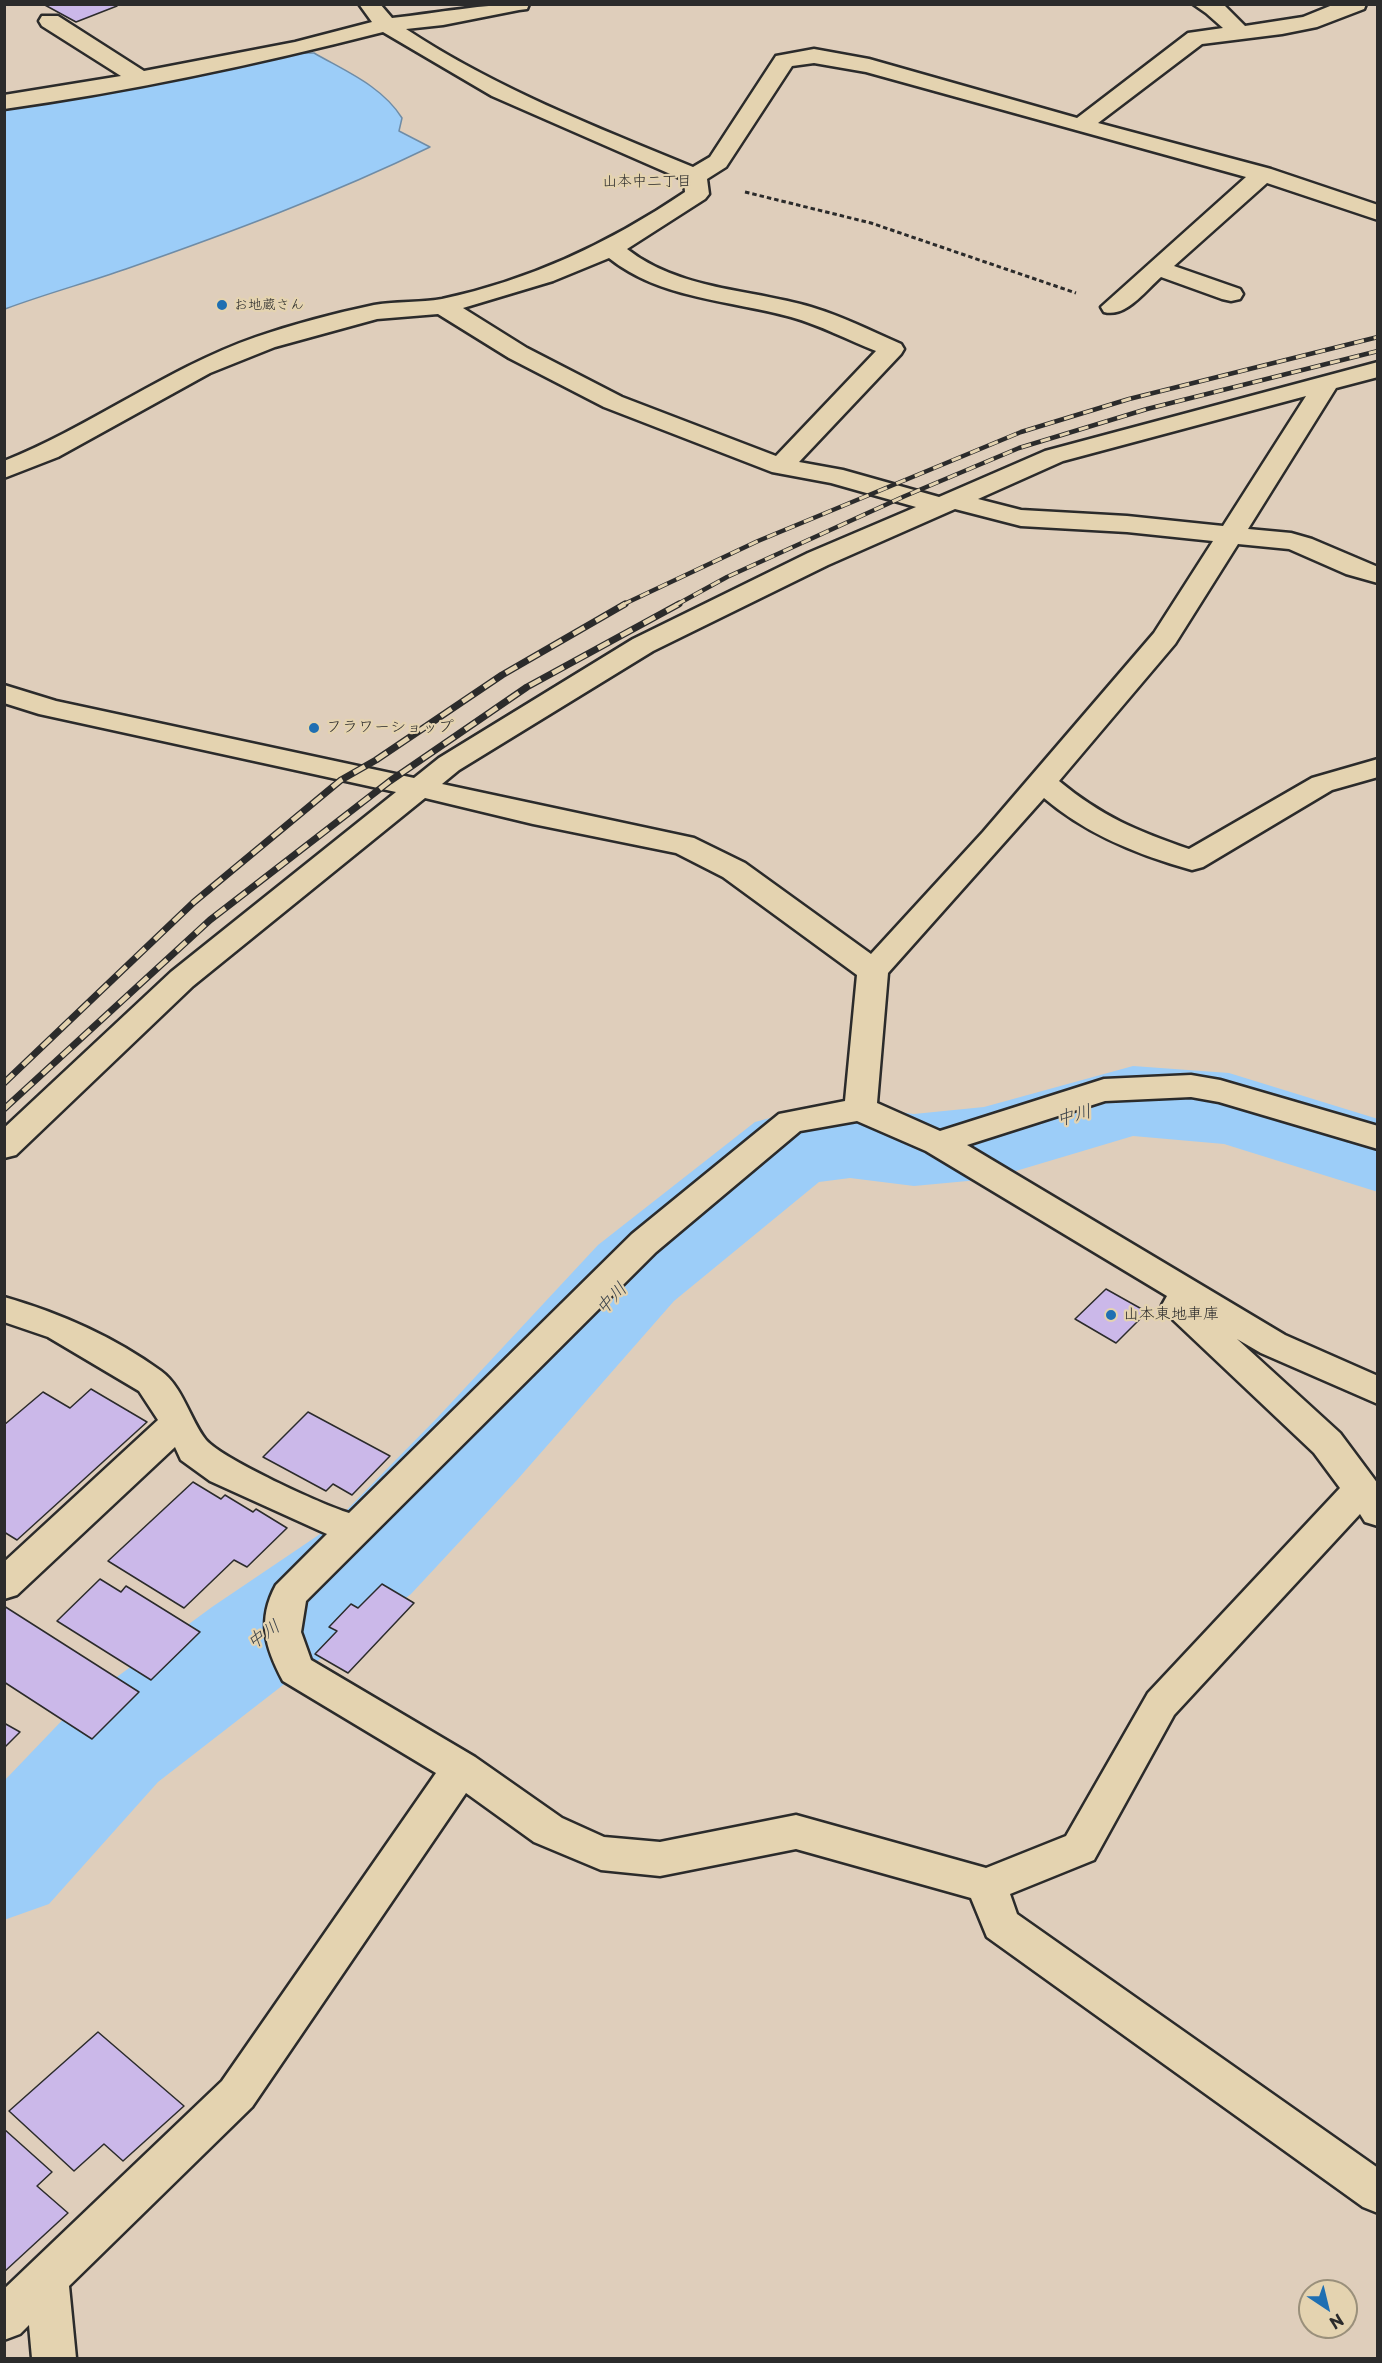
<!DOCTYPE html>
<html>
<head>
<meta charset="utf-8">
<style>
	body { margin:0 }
	#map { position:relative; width:1382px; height:2363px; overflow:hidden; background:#dfcebb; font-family:"Playpen Sans",sans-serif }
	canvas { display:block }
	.frame { position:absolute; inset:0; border:6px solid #2b2b2b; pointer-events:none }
	.north { position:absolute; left:1298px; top:2279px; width:60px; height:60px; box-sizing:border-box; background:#e4d3b0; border:2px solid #9a907b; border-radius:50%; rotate:145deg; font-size:16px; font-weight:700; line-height:24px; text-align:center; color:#2b2b2b }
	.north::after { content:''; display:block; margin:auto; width:21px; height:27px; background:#1f6fb2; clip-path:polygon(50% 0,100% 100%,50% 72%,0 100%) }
</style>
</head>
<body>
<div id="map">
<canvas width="1382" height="2363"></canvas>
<div class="frame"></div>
<div class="north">N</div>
</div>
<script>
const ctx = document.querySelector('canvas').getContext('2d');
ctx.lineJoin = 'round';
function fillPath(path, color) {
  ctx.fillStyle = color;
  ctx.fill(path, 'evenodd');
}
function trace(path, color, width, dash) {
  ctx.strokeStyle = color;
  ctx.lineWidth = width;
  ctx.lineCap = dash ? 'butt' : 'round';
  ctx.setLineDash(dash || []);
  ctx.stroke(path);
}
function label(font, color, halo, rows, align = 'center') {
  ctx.font = font + ' "Playpen Sans","Klee One",sans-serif';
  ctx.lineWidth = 4.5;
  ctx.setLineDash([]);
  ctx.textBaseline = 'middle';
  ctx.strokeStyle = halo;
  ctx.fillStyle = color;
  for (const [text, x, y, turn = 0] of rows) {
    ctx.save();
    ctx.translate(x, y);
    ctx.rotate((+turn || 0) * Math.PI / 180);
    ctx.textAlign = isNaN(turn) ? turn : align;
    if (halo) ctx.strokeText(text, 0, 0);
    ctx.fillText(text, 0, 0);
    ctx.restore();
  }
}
const water = new Path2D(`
	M303 53H314C345 71 382 86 402 118L399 131 430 147C331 195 229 233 126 269 86 283 45 294 5 309V107L112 91Z`);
const river = new Path2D(`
	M1133 1066 1229 1073 1378 1119V1192L1224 1144 1133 1136 989 1179 914 1186 850 1178 819 1182 674 1301 517 1480 411 1594 365 1629 296 1675 158 1782 49 1904 4 1920V1781L72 1710 212 1607 329 1528 437 1418 598 1245 755 1122 792 1112 850 1106 914 1114 984 1107Z`);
const building = new Path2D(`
	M43 4H115L117 6 76 22Z
	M1106 1289 1147 1312 1116 1343 1075 1319Z
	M91 1389 147 1422 17 1540 4 1532V1425L43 1392 70 1408Z
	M308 1412 390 1456 352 1495 333 1484 326 1491 263 1457Z
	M193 1482 221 1499 225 1495 253 1512 256 1509 287 1528 247 1567 234 1560 184 1608 108 1561Z
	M100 1579 121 1592 126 1586 200 1632 151 1680 57 1621Z
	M382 1584 414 1603 348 1673 315 1654 337 1631 329 1627 351 1604 358 1608Z
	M4 1606 139 1692 92 1739 4 1682Z
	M4 1723 20 1732 4 1748Z
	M98 2032 184 2106 123 2161 104 2144 74 2171 9 2111Z
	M4 2129 52 2172 37 2186 68 2213 4 2272Z`);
const path = new Path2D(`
	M745 192 871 223 1076 293`);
const minor = new Path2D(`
	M359 4H380L392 18C439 13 482 4 529 4L527 9 519 10 443 25 406 29C495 88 596 127 693 167L710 157 776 56 814 49 869 59 1077 118 1188 33 1223 28 1206 13 1193 4H1223L1245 26 1303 17 1335 4H1366L1364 9 1317 27 1282 34 1202 44 1098 123 1271 169 1378 205V220L1267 183 1174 266 1240 289 1243 294 1240 299 1231 301 1222 299 1161 277C1145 291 1126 318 1104 312L1101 307 1246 177 866 72 814 63 792 66 726 167 707 179 709 194 705 199 627 249C679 290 750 289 811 307 842 316 871 331 901 344L904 349 901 354 799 462 843 470 939 497 1045 451 1378 362V377L1336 388 1248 529 1291 533 1312 539 1378 567V583L1346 574 1289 549 1238 544 1175 644 1059 781C1101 816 1137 831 1189 849L1312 778 1378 759V777L1332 790 1203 867 1192 870C1138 855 1086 834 1044 798L888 973 877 1103 940 1131 1104 1079 1191 1075 1220 1080 1378 1126V1149L1219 1102 1191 1097 1105 1101 967 1145 1285 1335 1378 1376V1404L1261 1353 1237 1339 1340 1433 1378 1484V1526L1365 1522 1360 1514 1174 1715 1094 1860 1010 1894 1017 1914 1378 2168V2213L1363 2207 987 1937 971 1898 796 1849 660 1876 601 1870 534 1842 466 1793 252 2107 69 2286 76 2358H32L29 2325 20 2334 4 2340V2289L222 2081 436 1773 283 1681C265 1647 257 1620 276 1585L327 1534 210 1481 181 1460 175 1447 17 1595 4 1599V1562L158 1420 139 1391 48 1337 4 1322V1297C60 1313 114 1337 161 1371 183 1387 190 1420 206 1440 224 1460 321 1504 349 1513L632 1234 779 1114 845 1101 857 975 723 877 676 853 533 824 425 798 193 986 16 1155 4 1158V1128L171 972 396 792 39 714 4 703V685L56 701 414 778 439 758 633 639 808 553 916 507 831 483 772 472 604 407 509 358 438 314 377 319 275 347 210 373 58 457 4 478V461C92 426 167 368 256 337 294 324 336 313 374 305 397 301 420 303 442 299 531 280 611 242 685 192L684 180 492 96 383 32C258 64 132 91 4 109V95L121 76 42 26 39 21 42 16H58L144 71 295 42 372 22ZM609 258C660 299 730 300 791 317 820 325 848 340 876 351L776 456 622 397 527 348 463 308 553 281ZM1306 396 1223 526 1127 516 1021 510 978 499 1063 461ZM955 509 1021 526 1127 532 1213 541 1154 633 983 832 871 954 745 863 694 838 442 784 459 770 653 651 828 565ZM857 1121 926 1151 1167 1296 1162 1305 1167 1314 1314 1453 1340 1488 1148 1693 1066 1836 986 1868 796 1815 660 1842 604 1837 562 1818 475 1757 311 1660 301 1632 306 1601 656 1252 800 1131Z`);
const railFar1 = new Path2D(`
	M622 605 758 541 1021 432 1129 399 1378 337
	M676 605 727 577 905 496 1019 448 1147 409 1378 351`);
const rail = new Path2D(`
	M4 1083 194 902 341 780 376 760 502 675 625 604
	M4 1109 210 920 390 781 527 687 679 604`);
const markers = [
	[222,305,6,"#1f6fb2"],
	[314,728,6,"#1f6fb2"],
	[1111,1315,6,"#1f6fb2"]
];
const farPoinames = [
	["お地蔵さん",234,305]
];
const farNeighbourhoodnames = [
	["山本中二丁目",647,182]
];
const poiNames = [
	["フラワーショップ",326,728],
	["山本東地車庫",1123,1315]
];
const waterNames = [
	["中川",1074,1116,-15],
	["中川",612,1299,-47],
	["中川",264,1635,-35]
];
fillPath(water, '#9ccdf8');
trace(water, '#6f8ca6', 1.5);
fillPath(river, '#9ccdf8');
fillPath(building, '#cbb8e9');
trace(building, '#2b2b2b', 1.5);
trace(minor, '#2b2b2b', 5);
trace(path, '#2b2b2b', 3, [4.5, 3]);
fillPath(minor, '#e4d3b0');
trace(railFar1, '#2b2b2b', 4.5);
trace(rail, '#2b2b2b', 7);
trace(railFar1, '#e4d3b0', 3, [10]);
trace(rail, '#e4d3b0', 4.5, [13]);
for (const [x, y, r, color] of markers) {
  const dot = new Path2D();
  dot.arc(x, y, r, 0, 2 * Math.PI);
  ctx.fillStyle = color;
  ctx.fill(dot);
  trace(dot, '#e4d3b0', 2);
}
label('14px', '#2b2b2b', '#e4d3b0', farPoinames, 'left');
label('15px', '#2b2b2b', '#e4d3b0', farNeighbourhoodnames);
label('16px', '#2b2b2b', '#e4d3b0', poiNames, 'left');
label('italic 18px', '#3c434a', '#e4d3b0', waterNames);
</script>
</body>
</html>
